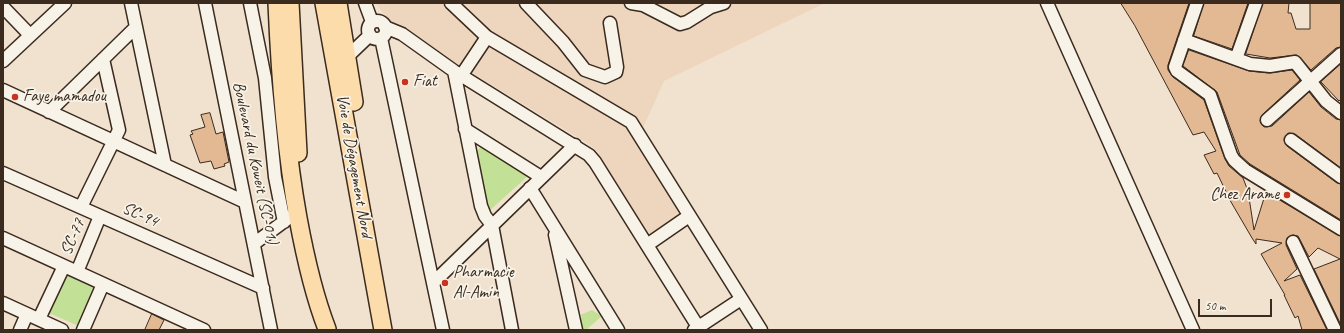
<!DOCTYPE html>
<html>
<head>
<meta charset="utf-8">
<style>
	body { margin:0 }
	#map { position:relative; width:1344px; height:333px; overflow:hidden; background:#f1e2cf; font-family:Caveat,sans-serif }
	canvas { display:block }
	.frame { position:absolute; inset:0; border:4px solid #3b2a1e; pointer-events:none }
	.scale { position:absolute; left:1198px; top:299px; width:74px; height:18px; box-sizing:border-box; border:2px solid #3b2a1e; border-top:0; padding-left:5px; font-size:12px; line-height:14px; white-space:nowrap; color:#3b2a1e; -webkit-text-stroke:3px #f7f3e8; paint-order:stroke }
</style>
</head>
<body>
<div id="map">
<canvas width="1344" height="333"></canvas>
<div class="frame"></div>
<div class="scale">50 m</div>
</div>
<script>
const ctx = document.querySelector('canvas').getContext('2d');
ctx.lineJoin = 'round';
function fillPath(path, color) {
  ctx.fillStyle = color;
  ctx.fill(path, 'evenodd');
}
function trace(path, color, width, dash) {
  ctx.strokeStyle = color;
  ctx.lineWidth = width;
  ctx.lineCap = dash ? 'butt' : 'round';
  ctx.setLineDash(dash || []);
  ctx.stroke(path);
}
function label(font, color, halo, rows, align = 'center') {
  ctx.font = font + ' Caveat,sans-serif';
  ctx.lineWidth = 3.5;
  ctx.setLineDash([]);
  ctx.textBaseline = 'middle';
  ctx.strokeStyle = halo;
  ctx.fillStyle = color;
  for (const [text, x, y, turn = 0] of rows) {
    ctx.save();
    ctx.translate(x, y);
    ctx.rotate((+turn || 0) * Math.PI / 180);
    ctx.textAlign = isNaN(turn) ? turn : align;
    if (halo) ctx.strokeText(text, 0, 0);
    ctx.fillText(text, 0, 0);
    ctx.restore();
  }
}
const built = new Path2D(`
	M376 3H825L664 81 643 128 699 218 653 243 598 152 587 143 390 23Z`);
const green = new Path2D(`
	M482 145 528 176 488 212 474 155Z
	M70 264 102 278 81 327 49 313Z
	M592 310 602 316 586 330H581L578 323 582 316 580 315Z`);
const building = new Path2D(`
	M1121 3H1189L1168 65V70L1173 77 1204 100 1225 159 1229 166 1243 178 1248 191 1254 230 1266 192 1341 236V325L1314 269 1340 259 1318 248 1309 257 1298 236 1293 235 1287 238 1286 245 1297 269 1284 281 1300 275 1327 330H1302L1298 316 1295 318 1284 295H1285L1261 254 1282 243 1256 239V244L1252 238 1231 202 1217 173 1214 174 1204 155 1216 151 1204 132 1193 135 1135 26Z
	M1204 3H1248L1232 49 1194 36Z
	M1263 3H1289L1288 13H1291L1296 29H1310V3H1341V47L1336 48 1311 70 1297 55 1270 58 1246 54Z
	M1189 50 1249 71 1269 73 1292 70 1300 80 1262 115 1260 121 1264 127 1272 126 1309 92 1321 107 1336 119 1341 120V168L1295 134 1288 133 1284 140 1287 146 1337 183 1341 184V220L1250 164 1240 155 1217 92 1183 66Z
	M1341 64V99L1339 101 1321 82Z
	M210 113 216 134 223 132 229 162 224 164 225 166 214 169 211 161 200 163 190 135 193 134 191 131 205 127 201 115Z
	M152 314 164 320 159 330H145Z`);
const minor = new Path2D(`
	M131 3 165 165
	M205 3 271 330
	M250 3 265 78 275 177 284 222
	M365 3 372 22
	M451 3 487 37 631 122 761 330
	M526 3 563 42 585 70 605 77 616 72 617 67 610 23
	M631 3 643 5 680 24 687 22 711 7 724 3
	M1047 3 1193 330
	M1197 3 1175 67 1177 71 1210 95 1231 155 1234 160 1245 170 1341 229
	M3 7 30 35
	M368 30a9 9 0 1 1 18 0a9 9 0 1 1-18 0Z
	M385 27 402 34 454 71 589 155 595 162 700 330
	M381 38 443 330
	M1184 40 1250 64 1270 66 1295 62 1326 101 1341 113
	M347 57 370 35
	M1236 59 1256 3
	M3 61 65 3
	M454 71 481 206 485 216 492 225 512 330
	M461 76 487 37
	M3 90 245 202
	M49 112 136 27
	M1267 120 1341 54
	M465 129 541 177
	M1291 140 1341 177
	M3 173 263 288
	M530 188 618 330
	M81 207 119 130 103 59
	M555 235 576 330
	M3 238 204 330
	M1293 242 1335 330
	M255 243 290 217
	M647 245 689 216
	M77 272 100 216
	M433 283 575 145
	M3 303 62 330
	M39 319 64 266
	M20 330 27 314
	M83 330 103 284
	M694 330 741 299`);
const highway = new Path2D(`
	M277 3C280 76 285 146 298 218 305 256 313 293 327 329
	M290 3 298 153
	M324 3 383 330
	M338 3 354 102`);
const markers = [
	[405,82,4,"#c8321e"],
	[15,97,4,"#c8321e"],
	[1287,195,4,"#c8321e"],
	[445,283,4,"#c8321e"]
];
const poiNames = [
	["Fiat",413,82],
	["Faye mamadou",23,97],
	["Chez Arame",1279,195,"right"],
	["Pharmacie",453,273],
	["Al-Amin",453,293]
];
const streetNames = [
	["Boulevard du Koweit (SC-01)",255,163,78],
	["Voie de Dégagement Nord",354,166,80],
	["SC-94",140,215,24],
	["SC-77",73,237,-67]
];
fillPath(built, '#edd6bd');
fillPath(green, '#c3e097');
fillPath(building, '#e3b994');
trace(building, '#3b2a1e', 1);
trace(minor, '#3b2a1e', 15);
trace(highway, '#3b2a1e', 20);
trace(minor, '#f7f3e8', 12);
trace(highway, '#fddcac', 17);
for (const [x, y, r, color] of markers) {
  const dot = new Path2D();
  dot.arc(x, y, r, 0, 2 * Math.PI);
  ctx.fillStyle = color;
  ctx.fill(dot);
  trace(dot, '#f7f3e8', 1.5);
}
label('17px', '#3b2a1e', '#f7f3e8', poiNames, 'left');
label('17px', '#3b2a1e', '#f7f3e8', streetNames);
</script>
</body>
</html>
